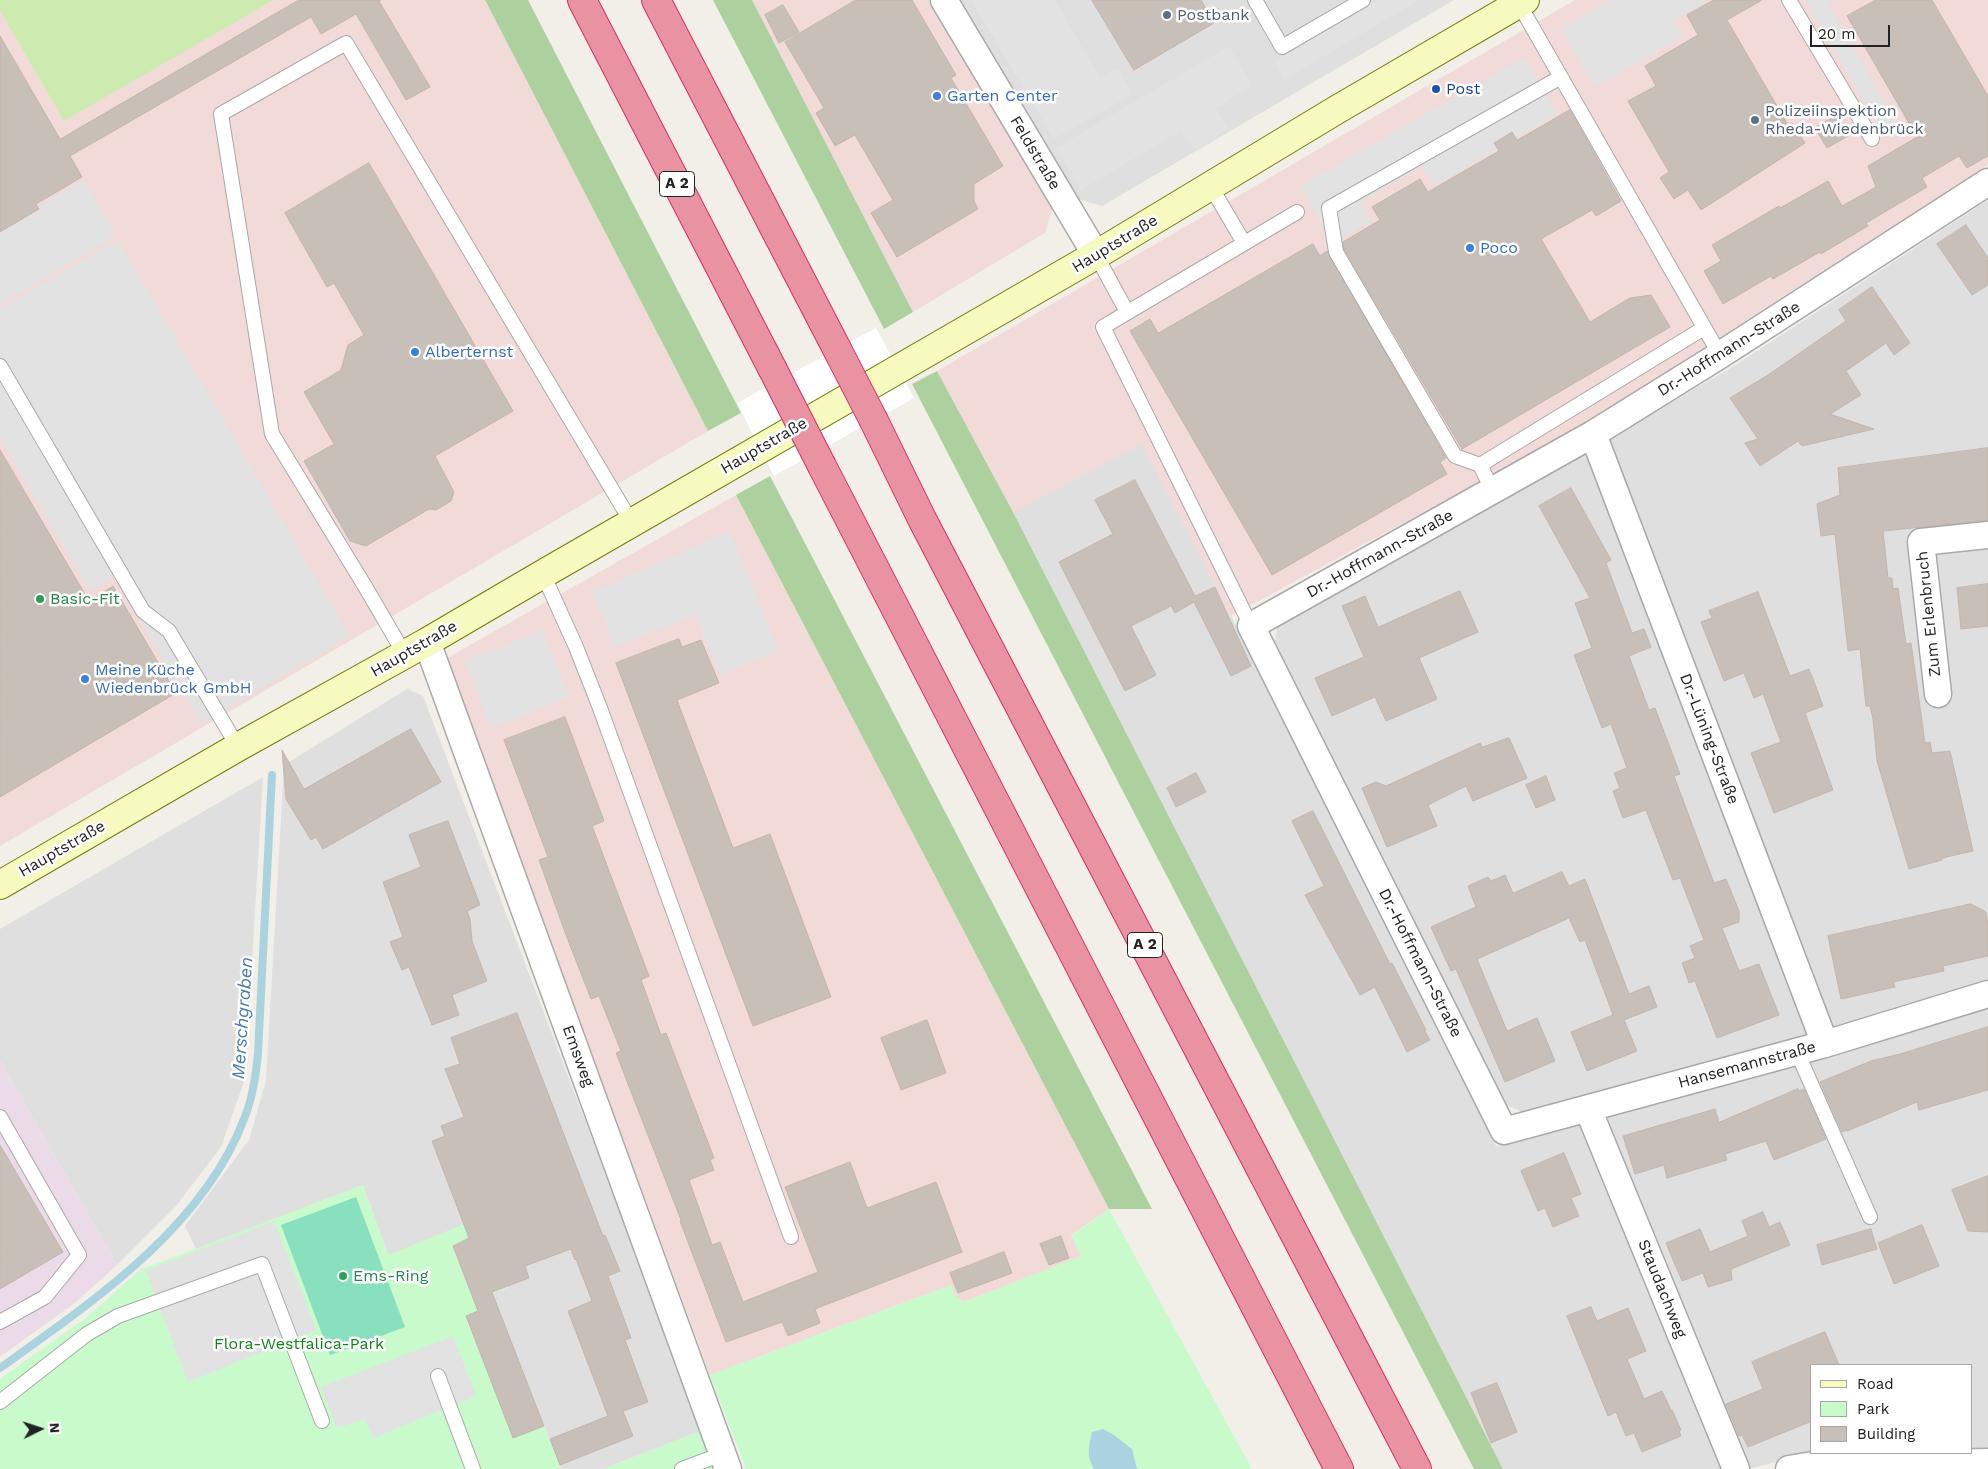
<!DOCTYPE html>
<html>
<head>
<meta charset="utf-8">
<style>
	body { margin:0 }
	#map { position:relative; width:1988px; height:1469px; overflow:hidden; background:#f2efe9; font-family:"Work Sans",sans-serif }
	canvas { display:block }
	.legend { position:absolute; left:1810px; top:1364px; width:162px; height:90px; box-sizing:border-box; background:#fff; border:1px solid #a7a7a7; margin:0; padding:6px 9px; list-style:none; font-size:15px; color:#222 }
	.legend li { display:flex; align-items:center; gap:10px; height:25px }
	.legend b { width:25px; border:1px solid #a7a7a7 }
	.north { position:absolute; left:15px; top:1404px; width:50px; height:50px; -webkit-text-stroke:4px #fff; paint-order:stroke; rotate:86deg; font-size:14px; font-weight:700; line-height:20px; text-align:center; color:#222 }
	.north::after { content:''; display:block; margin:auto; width:18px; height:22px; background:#222; clip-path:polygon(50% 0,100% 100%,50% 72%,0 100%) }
	.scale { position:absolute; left:1810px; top:25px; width:80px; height:22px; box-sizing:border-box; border:2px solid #222; border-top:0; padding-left:6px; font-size:15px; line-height:18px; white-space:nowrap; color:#222; -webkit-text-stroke:4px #fff; paint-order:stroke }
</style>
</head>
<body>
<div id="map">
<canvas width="1988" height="1469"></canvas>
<ul class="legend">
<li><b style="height:6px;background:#f7fabf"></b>Road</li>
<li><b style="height:14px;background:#c8facc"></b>Park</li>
<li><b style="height:14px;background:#c7bfb8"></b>Building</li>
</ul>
<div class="north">N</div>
<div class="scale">20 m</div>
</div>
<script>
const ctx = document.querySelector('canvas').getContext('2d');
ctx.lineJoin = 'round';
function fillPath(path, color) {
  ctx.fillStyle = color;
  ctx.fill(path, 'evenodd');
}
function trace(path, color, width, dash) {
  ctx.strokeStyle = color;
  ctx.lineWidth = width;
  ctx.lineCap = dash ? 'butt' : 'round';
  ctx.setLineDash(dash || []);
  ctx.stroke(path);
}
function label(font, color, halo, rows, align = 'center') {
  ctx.font = font + ' "Work Sans",sans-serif';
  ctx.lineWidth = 5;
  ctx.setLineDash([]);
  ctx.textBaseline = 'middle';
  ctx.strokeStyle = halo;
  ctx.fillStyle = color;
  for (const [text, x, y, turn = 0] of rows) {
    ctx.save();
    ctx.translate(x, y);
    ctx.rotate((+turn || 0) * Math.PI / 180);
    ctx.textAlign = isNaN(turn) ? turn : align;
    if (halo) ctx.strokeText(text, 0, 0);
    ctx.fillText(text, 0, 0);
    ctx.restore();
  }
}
const residential = new Path2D(`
	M956 0H1454L1102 206 1074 198Z
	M1988 200V983L1808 1037 1525 1113 1503 1104 1274 646 1278 624 1576 458 1734 366Z
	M1142 443 1231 616 1496 1146 1581 1123 1723 1469H1503L1013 512Z
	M407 689 423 696 703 1430 603 1469H561L493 1293 507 1288V1286L388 1255 363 1185 196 1249 185 1226 249 1140 266 1081 284 765Z
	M263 777 245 1079 221 1147 176 1206 117 1265 0 1061V929Z
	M1988 1007V1452H1972V1365H1812V1453L1748 1469 1603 1124 1611 1114Z`);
const commercial = new Path2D(`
	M274 0H485L708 431 0 846V11L64 120Z
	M752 0H929L1053 208 1045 233 913 312Z
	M1575 0H1988V165L1577 429 1231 616 1142 444 1013 512 937 371Z
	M736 495 1109 1209 1071 1235 1082 1256 964 1302 956 1297 951 1285 710 1375 447 658Z`);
const industrial = new Path2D(`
	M0 1061 117 1265 76 1302 0 1357Z`);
const grass = new Path2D(`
	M0 0H274L64 121 0 11Z`);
const forest = new Path2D(`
	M485 0H528L741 413 708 431Z
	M713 0H752L913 312 884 329Z
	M937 371 1013 512 1503 1469H1474L912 384Z
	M770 476 1152 1209H1109L736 495Z`);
const park = new Path2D(`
	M363 1185 388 1255 479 1218 508 1288 493 1293 561 1469H0V1379L88 1316 140 1270Z
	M1109 1209 1252 1469H746L710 1375 951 1285 956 1297 964 1302 1081 1256 1071 1236Z
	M703 1430 717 1469H603Z`);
const pitch = new Path2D(`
	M356 1197 405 1327 330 1355 281 1225Z`);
const parking = new Path2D(`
	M971 0H1055L1100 78 1118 68 1133 94 1054 139Z
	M1378 0H1419L1284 80 1274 62Z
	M1612 0H1709L1674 20 1683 37 1595 87 1561 28Z
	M1805 0H1833L1828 4 1897 124 1882 133Z
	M1229 46 1252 86 1216 108 1229 130 1194 151 1181 131 1081 190 1056 148Z
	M1525 57 1557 115 1434 186 1422 167 1361 202 1372 221 1333 243 1300 186Z
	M84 180 116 236 0 304V229Z
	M118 240 350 636 201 724 114 577 90 591 0 438V309Z
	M730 531 779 651 720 675 695 615 615 647 592 592Z
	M543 630 569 697 491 728 465 661Z
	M274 1221 316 1330 188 1382 146 1271Z
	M453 1336 476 1396 373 1438 365 1419 337 1428 321 1387Z`);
const water = new Path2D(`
	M1103 1429 1114 1435 1132 1449 1137 1469H1094C1086 1457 1089 1446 1092 1432Z`);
const pier = new Path2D(`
	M876 328 914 398 774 476 737 403Z`);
const stream = new Path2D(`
	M0 1368C91 1303 203 1228 244 1119 253 1098 256 1075 258 1053L272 775`);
const building = new Path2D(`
	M299 0H381L379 1 430 87 406 100 356 14 321 34 311 17 70 156 82 177 36 204 39 209 0 232V36L60 139Z
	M856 0H912L956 75 951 78 1003 166 974 184V201L978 209 897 257 871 213 893 200 855 135 835 146 816 113 824 108 785 42Z
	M1092 0H1201L1214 23 1134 70Z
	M1714 0H1762L1727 20 1788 125 1792 123 1805 143 1701 210 1688 190 1674 199 1660 178 1669 172 1628 101 1656 86 1645 66 1698 35 1687 15Z
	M1876 0H1932L1988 96V156L1967 168 1959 156 1922 178 1927 187 1866 223 1868 226 1821 254 1820 252 1773 279 1771 276 1723 304 1704 271 1721 261 1712 245 1779 206 1780 208 1828 181 1842 206 1876 187 1868 166 1917 137 1847 16Z
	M783 5 799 32 779 43 765 15Z
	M1570 110 1621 201 1596 216 1592 210 1541 239 1590 322 1630 298 1651 295 1670 327 1462 449 1344 249 1343 242 1380 220 1372 207 1420 179 1428 192 1499 151 1494 143 1512 132 1517 140Z
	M1836 116 1848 136 1827 148 1815 128Z
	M369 163 513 411 435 456 454 492 451 501 436 510 429 509 366 546 350 541 304 461 334 444 304 392 341 370 348 345 364 335 334 283 327 287 285 213Z
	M1966 225 1988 258V285L1972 295 1937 244Z
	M1313 244 1320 256 1327 251 1446 458 1440 462 1447 474 1272 575 1130 331 1150 319 1158 333Z
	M1872 287 1910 343 1894 355 1886 343 1846 371 1861 395 1830 414 1874 429 1802 446 1798 441 1760 466 1745 443 1758 439 1730 398 1768 375 1846 321 1839 310Z
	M1988 448V520L1883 531 1888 578H1892L1893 589 1898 588 1906 644 1911 643 1925 743 1930 742 1932 753 1950 751 1973 851 1942 858V860L1909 869 1877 761 1873 719 1870 706H1866L1860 649 1848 651 1835 534 1821 536 1817 504 1840 495 1838 468Z
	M0 450 89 601 113 586 176 693 0 797Z
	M1135 480 1195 596 1215 587 1251 666 1231 676 1194 602 1175 613 1171 606 1131 626 1156 675 1125 691 1059 562 1113 534 1095 500Z
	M1571 488 1611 560 1606 563 1632 633 1644 629 1651 647 1629 656 1649 710 1655 708 1680 774 1674 776 1714 883 1726 879 1739 911V922L1722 928 1739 971 1759 964 1779 1015 1717 1038 1695 981 1689 983 1682 963 1695 958 1690 946 1704 940 1680 878 1673 880 1646 810 1623 818 1613 791 1620 788 1614 773 1627 768 1611 724 1602 728 1574 655 1592 648 1575 603 1590 598 1539 506Z
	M1988 584V626L1961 629 1957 588Z
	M1460 591 1478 632 1419 658 1437 699 1386 721 1375 697 1332 716 1315 678 1364 657 1342 606 1365 596 1378 627Z
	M1758 592 1790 676 1809 669 1816 687 1823 706 1805 713 1833 790 1774 813 1751 753 1781 742 1763 694 1754 698 1744 673 1724 681 1701 622 1712 618 1709 611Z
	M679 639 682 647 701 640 719 683 677 700 733 848 770 834 831 997 753 1026 616 663Z
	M565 717 604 821 592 826 649 976 641 980 661 1035 666 1033 714 1158 710 1160 714 1170 689 1180 712 1245 720 1242 743 1302 818 1272 785 1187 850 1162 867 1208 936 1182 962 1252 815 1309 820 1323 788 1336 782 1322 726 1342 680 1221 681 1220 616 1053 621 1051 599 996 591 999 566 935 539 860 548 857 504 740Z
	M411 729 441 782 323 849 316 837 311 840 286 799 282 750 304 789Z
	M1509 738 1527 778 1473 801 1466 786 1428 805 1437 826 1387 847 1362 788 1376 782 1386 786 1480 743 1482 747Z
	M1196 773 1206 792 1176 807 1167 788Z
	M1546 776 1555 800 1536 808 1526 785Z
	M1313 811 1390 964 1392 963 1426 1030H1424L1430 1040 1407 1052 1375 987 1360 995 1305 895 1324 886 1292 821Z
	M448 821 480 905 467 911 470 919 472 941 487 981 452 995 459 1015 432 1025 409 967 402 970 390 942 403 937 383 882 421 867 409 835Z
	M1562 872 1569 886 1585 879 1629 994 1649 986 1657 1007 1624 1020 1637 1051 1587 1071 1571 1032 1613 1015 1585 940 1580 942 1569 918 1477 959 1507 1031 1537 1018 1555 1061 1505 1082 1456 969 1451 971 1431 927 1476 907 1468 886 1488 877 1491 881 1505 875 1513 893Z
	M1971 904 1986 912 1988 923V956L1943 966 1944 971 1893 982 1895 987 1841 999 1828 936Z
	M517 1013 603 1236 605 1235 620 1271 608 1276 631 1338 625 1340 648 1402 623 1411 633 1436 560 1465 550 1439 608 1416 568 1311 592 1301 576 1259 575 1260 571 1249 525 1266 529 1278 492 1292 544 1426 513 1438 466 1316 478 1311 453 1246 469 1238 432 1141 445 1136 441 1126 464 1117 445 1069 460 1064 451 1038Z
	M927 1020 946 1073 901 1090 881 1038Z
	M1988 1027V1090L1919 1110 1917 1102 1847 1131 1846 1130 1842 1132 1820 1082 1871 1061 1900 1054Z
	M1798 1089 1799 1091 1804 1089 1826 1139 1774 1160 1766 1141 1725 1154 1727 1160 1667 1178 1664 1165 1635 1174 1623 1136 1715 1109 1719 1122Z
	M0 1145 63 1252 0 1289Z
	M1564 1153 1581 1194 1571 1198 1579 1216 1553 1227 1545 1208 1538 1211 1521 1171Z
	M1988 1176V1232L1968 1231 1952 1190Z
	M1763 1212 1769 1227 1780 1222 1790 1245 1731 1269 1732 1280 1708 1287 1703 1273 1682 1281 1666 1243 1700 1229 1710 1252 1748 1236 1742 1221Z
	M1922 1225 1939 1266 1894 1284 1878 1243Z
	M1871 1229 1877 1249 1822 1265 1817 1245Z
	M1061 1236 1069 1258 1049 1265 1040 1244Z
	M1004 1252 1012 1273 958 1293 950 1273Z
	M1591 1307 1597 1321 1628 1308 1646 1351 1627 1359 1644 1399 1662 1391 1671 1410H1672L1681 1430 1679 1431 1681 1436 1642 1452 1634 1433 1626 1436 1616 1412 1608 1416 1567 1316Z
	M1825 1332 1839 1365H1812V1421L1748 1447 1742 1435 1739 1436 1726 1404 1763 1389 1752 1362Z
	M1497 1383 1517 1432 1491 1443 1471 1393Z`);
const lane = new Path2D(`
	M1255 0 1282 47 1363 0
	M1789 0 1872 139
	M1519 4 1720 355
	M1561 77 1329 208 1336 252 1455 456 1480 465 1704 328
	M1211 187 1244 243
	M1096 255 1127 312
	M0 366 143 611 169 631 238 747
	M1480 465 1493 491
	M543 574 576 647 600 708 791 1237
	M1251 626 1103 327 1297 212
	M405 655 366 588 272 434 221 114 346 43 632 523
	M1797 1052 1870 1217
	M0 1117 79 1255 45 1297 0 1322
	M438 1376 473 1469
	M0 1402 87 1334 118 1316 262 1264 322 1421
	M682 1469 722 1454`);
const street = new Path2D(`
	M944 0 1096 255
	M1988 182 1720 355 1593 434 1251 626 1504 1131 1825 1044 1988 994
	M1593 434 1825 1044
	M427 642 728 1469
	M1938 694 1921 542 1988 535
	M1588 1109 1736 1469
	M1789 1469 1813 1465 1988 1462`);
const secondary = new Path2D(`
	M0 885 238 747 427 642 543 574 1096 255 1338 109 1525 0`);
const highway = new Path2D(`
	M582 0 772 368
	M656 0 837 349
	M874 421 922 519 1417 1469
	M822 466 1339 1469`);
const highwayBridge = new Path2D(`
	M837 349 874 421
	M772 368 822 466`);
const markers = [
	[1167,15,5,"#5c6f8a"],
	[1436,89,5,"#1a4fb4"],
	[937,96,5,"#3f7fe0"],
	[1755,120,5,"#5c6f8a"],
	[1470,248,5,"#3f7fe0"],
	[415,352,5,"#3f7fe0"],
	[40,599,5,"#2e9e5b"],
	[85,679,5,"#3f7fe0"],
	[343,1276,5,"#2e9e5b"]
];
const shields = [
	[677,184,35],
	[1145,945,35]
];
const shieldNames = [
	["A 2",677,184],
	["A 2",1145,945]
];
const serviceNames = [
	["Postbank",1177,15],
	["Polizeiinspektion",1765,111],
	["Rheda-Wiedenbrück",1765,129]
];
const transitNames = [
	["Post",1446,89]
];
const shopNames = [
	["Garten Center",947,96],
	["Poco",1480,248],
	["Alberternst",425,352],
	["Meine Küche",95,670],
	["Wiedenbrück GmbH",95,688]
];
const streetNames = [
	["Feldstraße",1035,153,59],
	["Hauptstraße",1115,244,-31],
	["Dr.-Hoffmann-Straße",1729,349,-32],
	["Hauptstraße",764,446,-30],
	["Dr.-Hoffmann-Straße",1380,554,-29],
	["Zum Erlenbruch",1929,614,-96],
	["Hauptstraße",414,649,-30],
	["Dr.-Lüning-Straße",1709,739,69],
	["Hauptstraße",62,849,-30],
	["Dr.-Hoffmann-Straße",1420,963,63],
	["Emsweg",578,1056,70],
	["Hansemannstraße",1747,1065,-15],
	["Staudachweg",1662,1289,68]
];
const leisureNames = [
	["Basic-Fit",50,599],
	["Ems-Ring",353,1276]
];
const parkNames = [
	["Flora-Westfalica-Park",299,1344]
];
const waterNames = [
	["Merschgraben",243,1018,-86]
];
fillPath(residential, '#e0dfdf');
fillPath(commercial, '#f2dad9');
fillPath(industrial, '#ebdbe8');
fillPath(grass, '#cdebb0');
fillPath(forest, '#add19e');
fillPath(park, '#c8facc');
fillPath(pitch, '#88e0be');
fillPath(parking, '#e2e2e2');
fillPath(water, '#aad3df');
fillPath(pier, '#fff');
trace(stream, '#aad3df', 8);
fillPath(building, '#c7bfb8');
trace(building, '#c4b6ab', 1);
trace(lane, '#a9a9a9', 16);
trace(street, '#a9a9a9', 29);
trace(secondary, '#707d05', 30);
trace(highway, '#dc2a67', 30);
trace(lane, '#fff', 14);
trace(street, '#fff', 26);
trace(secondary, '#f7fabf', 28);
trace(highway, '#e892a2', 28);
trace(highwayBridge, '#dc2a67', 30, []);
trace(highwayBridge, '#e892a2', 28);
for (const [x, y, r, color] of markers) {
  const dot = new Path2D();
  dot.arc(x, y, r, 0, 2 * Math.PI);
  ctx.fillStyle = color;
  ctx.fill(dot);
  trace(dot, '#fff', 2);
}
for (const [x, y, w] of shields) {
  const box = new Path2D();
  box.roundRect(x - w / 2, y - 12.5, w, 25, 4);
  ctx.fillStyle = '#fff';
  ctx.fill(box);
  trace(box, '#222', 1);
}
label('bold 15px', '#222', null, shieldNames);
label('16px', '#4e5e75', '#fff', serviceNames, 'left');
label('16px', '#164399', '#fff', transitNames, 'left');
label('16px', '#366cbe', '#fff', shopNames, 'left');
label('16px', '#222', '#fff', streetNames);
label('16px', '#27864d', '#fff', leisureNames, 'left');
label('16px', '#0c8416', '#fff', parkNames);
label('italic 18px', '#4a7aab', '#fff', waterNames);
</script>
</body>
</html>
